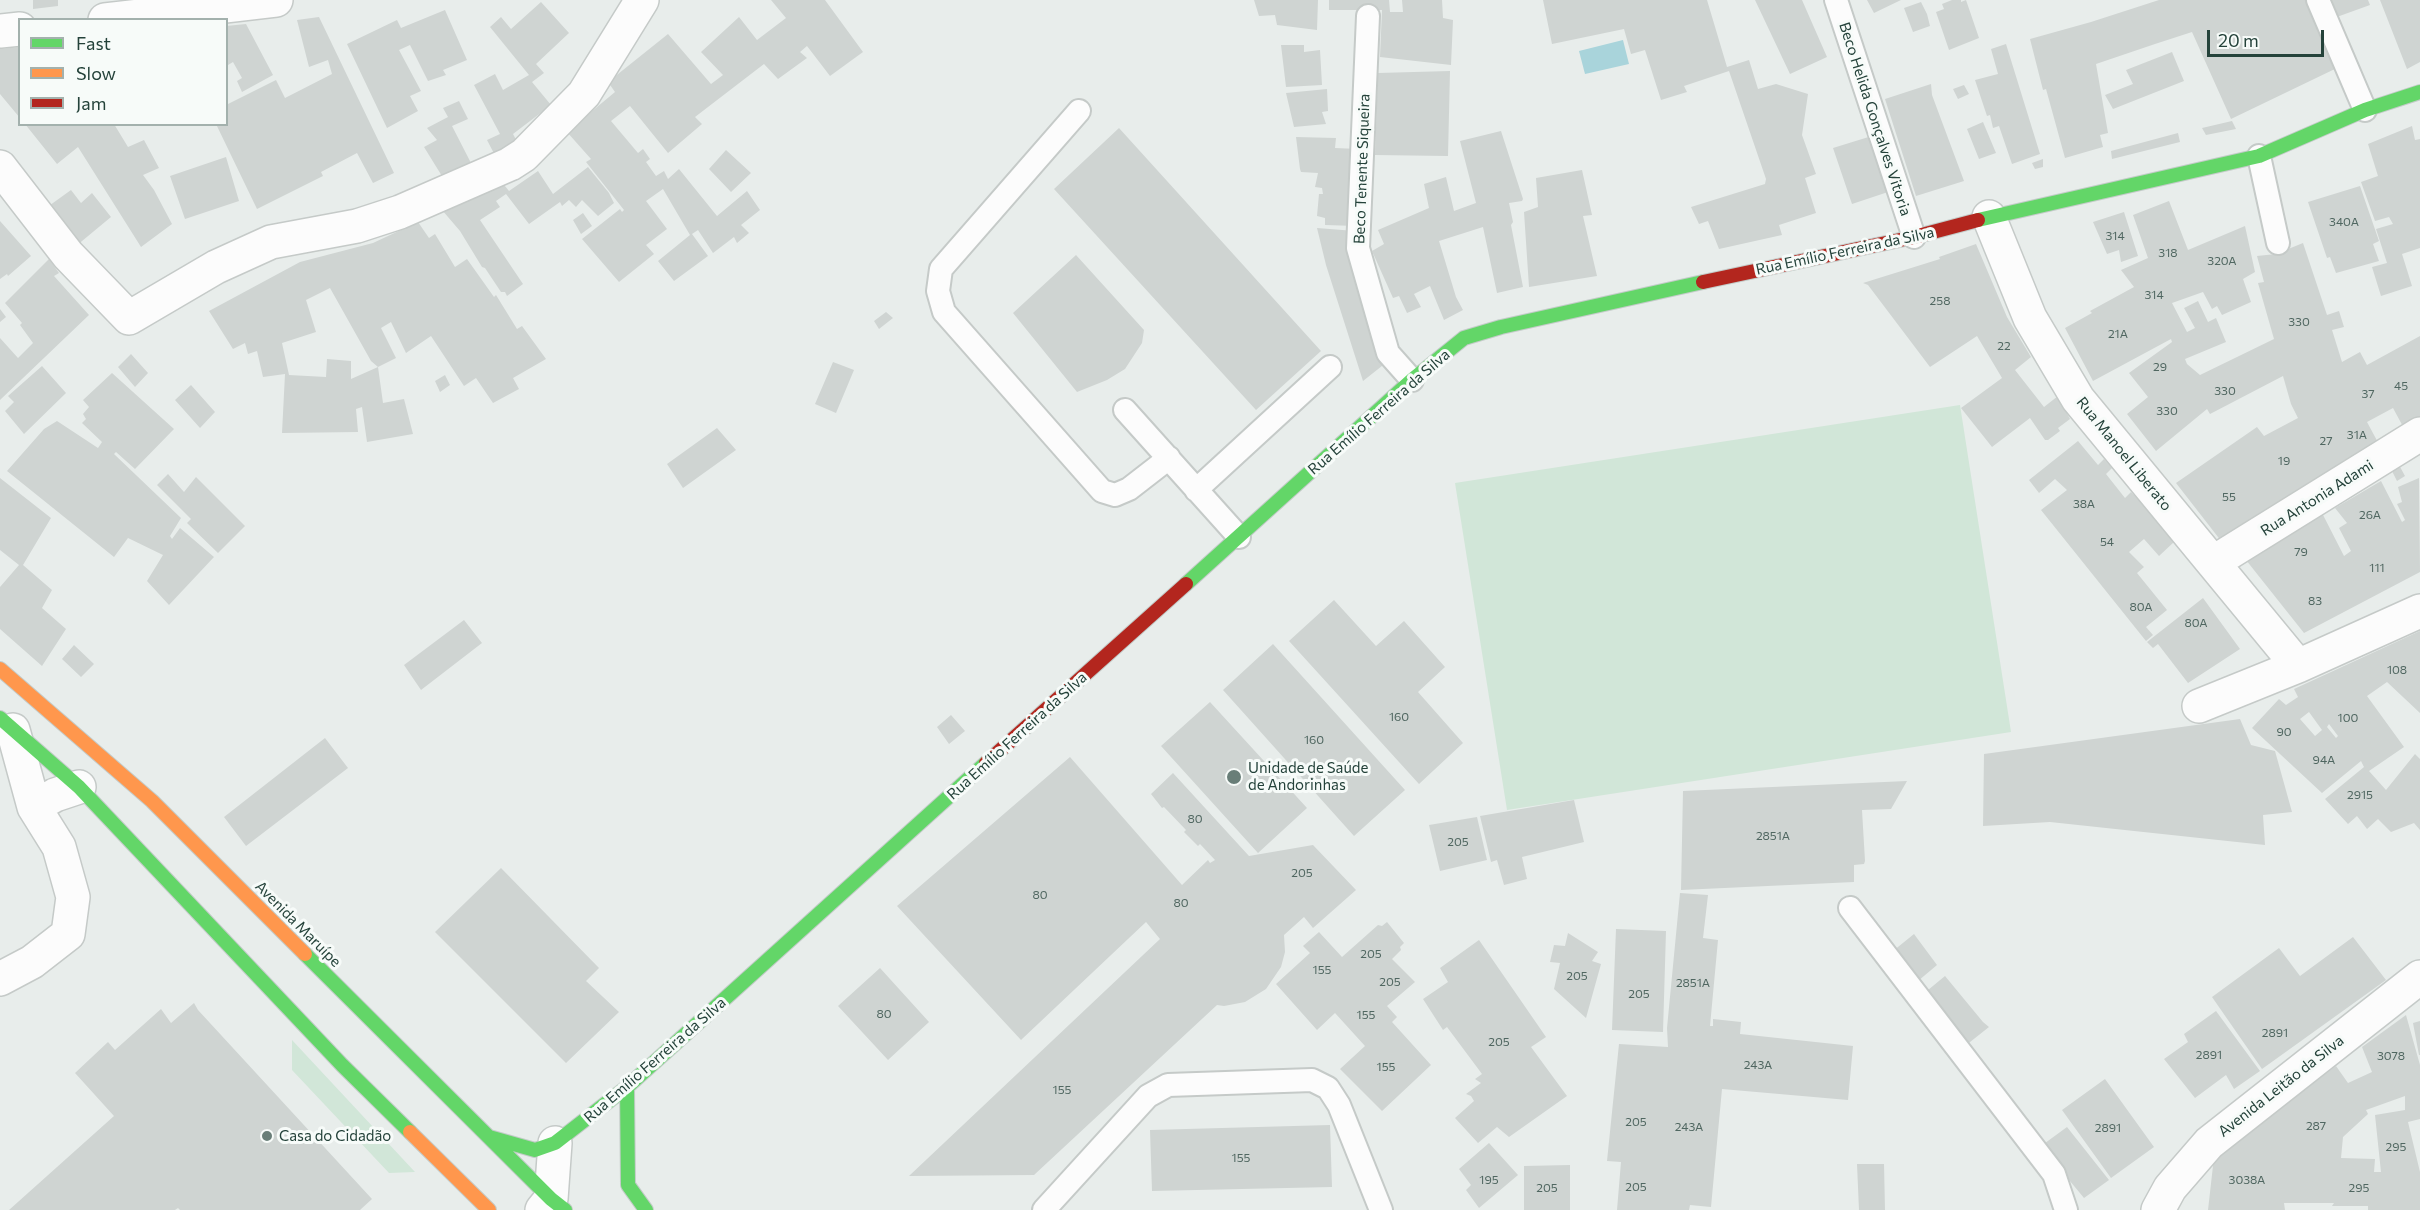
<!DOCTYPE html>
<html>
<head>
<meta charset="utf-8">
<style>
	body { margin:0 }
	#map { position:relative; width:2420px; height:1210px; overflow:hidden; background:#e8edeb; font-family:Commissioner,sans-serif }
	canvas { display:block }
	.legend { position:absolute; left:18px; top:18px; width:210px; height:108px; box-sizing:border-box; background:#f7fbf9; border:2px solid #a3b1ad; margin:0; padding:8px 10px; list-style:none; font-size:18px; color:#24423a }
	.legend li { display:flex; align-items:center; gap:12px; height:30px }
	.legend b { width:30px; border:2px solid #a3b1ad }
	.scale { position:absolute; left:2207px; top:30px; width:117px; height:27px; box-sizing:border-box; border:3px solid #24423a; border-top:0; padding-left:8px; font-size:18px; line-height:21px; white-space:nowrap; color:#24423a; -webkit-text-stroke:4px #f7fbf9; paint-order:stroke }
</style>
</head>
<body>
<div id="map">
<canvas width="2420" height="1210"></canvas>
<ul class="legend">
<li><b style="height:8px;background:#63d668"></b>Fast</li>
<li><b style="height:8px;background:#ff974d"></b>Slow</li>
<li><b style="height:8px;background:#b3261e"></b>Jam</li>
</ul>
<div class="scale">20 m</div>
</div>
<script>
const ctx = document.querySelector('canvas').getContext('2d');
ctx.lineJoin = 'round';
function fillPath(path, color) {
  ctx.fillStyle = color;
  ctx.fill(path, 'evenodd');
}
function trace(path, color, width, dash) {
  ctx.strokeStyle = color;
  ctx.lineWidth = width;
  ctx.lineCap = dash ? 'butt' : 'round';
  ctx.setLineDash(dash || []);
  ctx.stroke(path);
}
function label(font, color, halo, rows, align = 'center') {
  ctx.font = font + ' Commissioner,sans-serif';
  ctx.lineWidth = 6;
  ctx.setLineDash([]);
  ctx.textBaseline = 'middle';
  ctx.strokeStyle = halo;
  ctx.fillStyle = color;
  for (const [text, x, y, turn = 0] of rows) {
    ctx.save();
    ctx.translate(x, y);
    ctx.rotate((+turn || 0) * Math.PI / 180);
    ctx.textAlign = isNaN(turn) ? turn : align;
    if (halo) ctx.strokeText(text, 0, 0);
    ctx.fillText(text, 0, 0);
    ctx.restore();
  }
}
const green = new Path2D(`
	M1960 405 2011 732 1507 810 1455 483Z
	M292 1040 415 1172 389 1173 292 1070Z`);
const water = new Path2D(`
	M1623 40 1629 64 1585 74 1579 51Z`);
const building = new Path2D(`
	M33 0H58V6L33 9Z
	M771 0H825L863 52 830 76 807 46 800 52 807 58 778 79 764 64 695 117 702 124 668 153 630 106 611 121 638 153 643 149 650 159 646 162 656 176 664 171 668 179 679 169 717 216 747 191 760 210 741 225 749 233 737 243 734 237 713 253 698 230 692 234 708 256 674 281 658 261 690 235 663 189 646 201 667 229 646 245 654 254 619 282 582 239 620 209 622 212 624 210 586 162 591 159 567 132 615 92 608 82 668 34 711 84 723 75 701 52 739 17 757 40 786 18Z
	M1254 0H1318L1317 30 1277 25 1275 15 1259 16Z
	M1329 0H1389L1390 12H1403L1402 0H1442L1443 18 1453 20 1451 65 1380 57 1382 10H1329Z
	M1543 0H1707L1727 67 1749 60 1758 89 1776 84 1808 94 1802 135 1816 174 1805 178 1816 213 1779 225 1782 235 1719 249 1708 221 1699 224 1691 207 1765 184 1766 179 1729 71 1684 86 1687 92 1661 100 1645 50 1631 54 1624 29 1552 44Z
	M1755 0H1802L1827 57 1790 74Z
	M1867 0H1901L1874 13Z
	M1952 0H1961V2L1966 0 1979 38 1949 50 1936 12 1944 9 1942 4Z
	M2159 0H2308L2339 67 2231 119 2192 32 2155 44 2096 64 2108 133 2100 135 2103 147 2065 158 2046 89 2043 90 2030 39 2091 22Z
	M2326 0H2368L2370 5 2334 18Z
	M2380 0H2420V62L2407 69Z
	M541 2 569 33 536 64 544 73 532 82 551 105 513 134 523 153 500 165 487 140 500 134 474 85 495 74 503 90 529 75 490 27 501 17 511 29Z
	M1921 2 1927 14 1930 26 1913 32 1904 8Z
	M445 10 467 60 443 70 446 75 428 81 410 45 399 50 421 91 410 96 418 111 387 128 347 44 397 20 401 28Z
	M319 17 394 173 373 183 357 153 321 172 323 176 257 209 216 124H226V105L276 80 285 98 332 74 328 60 309 67 297 20Z
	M246 24 273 75 242 92 237 81 242 78 233 62 228 65 226 62V26Z
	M2006 44 2040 154 2012 164 1999 126 1993 128 1990 115 1987 116 1975 80 1998 74 1991 49Z
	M1281 45H1304V52L1320 50 1322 85 1286 87Z
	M20 47V118L0 94V49Z
	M2172 52 2184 81 2113 109 2105 95 2133 84 2126 70Z
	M1450 71 1448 156 1375 155 1378 73Z
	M1931 84 1932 95 1964 181 1916 196 1885 99Z
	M1964 85 1969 94 1958 99 1953 89Z
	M1327 89 1328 111 1322 112 1326 124 1294 127 1286 93Z
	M459 101 468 119 452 126 471 163 445 181 424 147 437 140 427 128 448 117 443 108Z
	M2232 121 2236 129 2206 135 2202 128Z
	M1983 122 1996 153 1979 159 1967 129Z
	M25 124H114L128 147 144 140 159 168 143 175 154 190 172 224 141 247 78 147 57 164Z
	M2412 126 2415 140 2420 139V248L2402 254 2412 286 2381 296 2372 267 2387 263 2376 229 2393 224 2389 217 2375 221 2361 182 2378 176 2368 144Z
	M1119 128 1321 351 1256 410 1054 189Z
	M1501 131 1523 199 1522 201 1509 203 1513 222 1511 225 1523 287 1497 293 1483 227 1439 241 1456 297 1463 310 1444 320 1430 286 1414 294 1421 307 1407 313 1399 296 1393 298 1372 251 1384 244 1378 230 1429 208 1424 184 1446 177 1454 211 1476 203 1460 141Z
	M2178 133 2180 142 2112 159 2111 151Z
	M1875 135 1894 190 1852 204 1833 148Z
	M1296 137 1336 138 1335 148 1358 149 1356 226 1325 225V218L1317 216 1319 194H1323L1322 188 1315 187 1318 173 1301 172 1300 169Z
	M726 150 751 173 731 192 709 169Z
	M226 157 239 201 185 219 170 176Z
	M2043 159V167L2035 169 2032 163Z
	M588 167 609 193 614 203 598 216 582 200 576 207 569 200 562 206 560 202 529 224 506 194 496 201 500 207 480 220 523 284 507 296 505 292H501L485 268 482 267 460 231 442 210 496 175 509 191 538 171 553 194Z
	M1582 170 1592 215 1583 216 1597 276 1529 287 1524 212 1538 207 1536 178Z
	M2360 186 2379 241 2373 244 2379 261 2336 273 2330 257 2327 258 2308 202Z
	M71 190 81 203 92 193 111 217 76 246 46 208Z
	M2169 201 2188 250 2245 226 2255 272 2243 279 2251 302 2222 315 2217 306 2212 309 2203 292 2172 303 2187 332 2195 328 2184 308 2198 301 2208 322 2216 318 2226 342 2185 359 2187 364 2200 375 2274 339 2258 283 2264 282 2257 256 2276 254 2303 243 2327 315 2339 311 2344 327 2332 330 2342 362 2360 352 2367 365 2420 336V427L2407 434 2393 408 2367 422 2381 448 2225 546 2176 483 2257 427 2264 436 2298 418 2291 404 2283 376 2210 414 2207 409 2156 451 2127 414 2148 397 2129 373 2172 342 2171 339 2093 381 2065 328 2092 313 2090 311 2134 287 2121 270 2148 258 2133 215Z
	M2124 212 2138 256 2121 262 2119 250 2107 254 2093 222Z
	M583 213 592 226 581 234 573 220Z
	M0 221 31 256 8 276 7 274 0 279Z
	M418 222 429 238 435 234 455 267 467 259 494 297 496 295 517 329 522 326 546 359 513 378 519 389 493 403 476 378 464 386 431 336 406 353 391 322 381 328 396 358 378 367 383 403 404 399 413 434 367 442 362 407 356 409 358 432 282 433 285 374 263 377 257 351 248 354 245 343 233 349 209 311 300 262 373 243ZM330 288 371 361 378 367 351 379V361L327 359 326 377 289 375 282 343 316 332 306 300Z
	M1317 228 1355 231 1387 362 1363 381 1326 265Z
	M1976 244 2007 317 2031 357 2015 370 2044 407 2058 396 2070 419 2058 428 2060 431 2048 440H2045L2030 418 1992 447 1961 408 2002 378 1977 336 1930 367 1868 285 1863 283 1940 259 1939 257Z
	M1076 255 1144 330 1142 343 1125 369 1107 380 1077 392 1013 313Z
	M49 259 59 273 54 276 89 315 0 400V338L18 358 33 343 20 325 22 323 5 303Z
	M0 309 6 317 0 322Z
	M886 312 893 318 879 329 874 321Z
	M131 354 148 373 135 387 118 367Z
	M833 362 854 370 836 413 815 404Z
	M42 366 66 393 24 434 5 411 14 402 8 396Z
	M112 373 174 429 135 469 116 452 114 454 181 518 170 536 172 539 180 528 214 557 169 605 147 581 163 555 128 538 114 557 7 471 44 429 57 421 98 448 102 442 82 423 86 419 83 414 89 407 83 400Z
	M445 375 450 385 440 392 435 381Z
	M191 385 215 412 200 428 175 400Z
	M717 428 736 450 683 488 667 464Z
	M2078 441 2098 465 2104 459 2112 468 2106 474 2125 498 2131 492 2161 523 2159 525 2174 542 2159 556 2144 539 2129 552 2144 567 2137 573 2167 610 2146 627 2153 635 2146 641 2041 510 2067 490 2055 479 2039 493 2029 480Z
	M2399 465 2405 476 2397 481 2391 469Z
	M168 474 184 492 196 477 245 526 218 553 187 523 191 519 157 485Z
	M0 478 51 518 23 565 52 590 42 608 66 629 42 666 0 629V587L19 565 0 550Z
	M2419 478 2420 572 2304 633 2246 560 2322 513 2344 556 2351 551 2339 528 2347 523 2335 508 2381 481 2402 522 2405 520 2397 504 2402 502 2398 487Z
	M2203 598 2240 649 2188 683 2158 644 2153 648 2147 642Z
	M1334 600 1376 646 1404 621 1445 667 1418 692 1463 743 1419 784 1289 641Z
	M464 620 482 643 421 690 404 665Z
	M2420 631V713L2387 682 2367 696 2404 747 2369 771 2386 790 2415 754 2420 759V830L2414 823 2391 832 2378 819 2367 829 2357 816 2348 824 2325 799 2364 767 2361 761 2322 793 2252 728 2279 699 2286 705 2298 697 2294 689ZM2309 712 2322 730 2315 736 2300 719ZM2329 724 2338 736 2336 738 2327 727Z
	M1273 644 1405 790 1354 836 1223 690Z
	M74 645 94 664 81 677 62 659Z
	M1210 702 1307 808 1258 853 1161 746Z
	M951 715 965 731 949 744 937 727Z
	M2240 719 2251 745 2275 751 2292 812 2263 815 2265 845 2050 822 1983 826 1984 754Z
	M325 738 348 768 246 846 224 817Z
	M1070 757 1182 885 1208 860 1210 863 1215 860 1200 844 1198 846 1184 832 1186 830 1164 807 1162 808 1151 794 1173 773 1249 856 1313 845 1356 890 1313 928 1304 917 1284 935 1285 952 1281 967 1266 989 1245 1002 1224 1006 1217 1005 1034 1175 909 1176 1160 939 1146 922 1021 1040 897 906Z
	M1907 781 1891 809 1862 810 1865 861 1864 864 1854 865V882L1681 890 1683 791Z
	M1574 800 1584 842 1522 857 1527 879 1504 885 1497 860 1491 862 1480 816Z
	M1477 817 1487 860 1440 871 1429 825Z
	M501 868 599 968 586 981 619 1012 566 1063 435 932Z
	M1680 893 1708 895 1703 938 1718 940 1710 1026H1713V1019L1741 1022 1740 1034 1853 1046 1848 1100 1722 1089 1711 1207 1690 1205 1689 1210H1617L1621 1162 1607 1161 1619 1044 1668 1047 1667 1028Z
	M1387 922 1404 943 1400 947 1401 950 1392 959 1415 982 1387 1006 1397 1017 1392 1022 1431 1065 1382 1111 1340 1069 1365 1046 1335 1013 1317 1030 1276 984 1310 953 1303 946 1319 932 1342 957 1378 925 1382 926Z
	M1616 929 1666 931 1663 1032 1612 1030Z
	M1568 933 1598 952 1592 961 1601 964 1586 1018 1554 989 1560 963 1550 962 1554 945 1565 946Z
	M1914 934 1937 965 1918 981 1893 951Z
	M2353 937 2386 980 2262 1069 2212 997 2279 948 2300 976Z
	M1479 940 1546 1037 1531 1047 1567 1096 1509 1137 1497 1127 1478 1143 1455 1118 1474 1101 1471 1096 1466 1094 1481 1083 1475 1079 1482 1074 1447 1027 1443 1030 1423 999 1448 982 1440 968Z
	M880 968 929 1022 888 1060 838 1006Z
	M1945 976 1983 1022 1989 1027 1965 1046 1922 995Z
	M194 1003 198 1010 372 1199 360 1210H180L178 1208 175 1210H9L114 1116 75 1073 108 1042 115 1050 161 1009 171 1023Z
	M2216 1011 2260 1071 2234 1089 2226 1075 2195 1098 2164 1059 2188 1042 2184 1034Z
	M2406 1015 2420 1065V1119L2408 1122 2420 1172V1210H2368V1206H2332L2334 1203H2284L2285 1210H2208L2214 1157 2336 1066 2348 1083 2372 1072 2362 1047ZM2405 1096V1110L2375 1115 2381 1172H2374L2375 1159 2341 1158 2343 1137 2368 1114 2366 1110Z
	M2420 1021V1055H2419L2413 1023Z
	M2105 1079 2154 1147 2111 1178 2062 1110Z
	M1330 1125 1332 1187 1152 1191 1150 1130Z
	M2067 1127 2109 1180 2084 1198 2041 1146Z
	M1489 1143 1518 1175 1479 1208 1466 1190 1471 1185 1459 1169Z
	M1857 1164H1884L1885 1210H1859Z
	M1570 1165V1210H1524V1166Z`);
const lane = new Path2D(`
	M1836 0 1914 237
	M2318 0 2365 110
	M1368 16 1358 248 1388 353 1412 380
	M1079 111 941 269 938 291 944 312 1102 491 1115 495 1129 489 1169 458
	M2259 156 2278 243
	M1125 410 1239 537
	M1196 490 1330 367
	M1850 908 2054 1174 2066 1210
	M1044 1210 1148 1096 1168 1085 1312 1080 1328 1088 1339 1105 1381 1210`);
const street = new Path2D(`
	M105 20 276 0
	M0 31 20 29
	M0 167 68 255 129 318 216 267 271 242 357 226 400 212 510 164 524 155 584 94 642 0
	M1989 217 2030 318 2078 399 2298 666
	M2214 562 2420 434
	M2199 706 2298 666 2420 611
	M34 807 55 795 79 787
	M0 979 32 962 68 934 73 897 59 847 34 807 13 730
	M542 1210 551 1199 555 1143
	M2158 1210 2170 1188 2209 1143 2420 977`);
const fast = new Path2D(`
	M1978 220 2259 156 2365 110 2420 92
	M1186 584 1412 380 1464 338 1501 327 1703 282
	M0 718 79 787 342 1065 410 1132
	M305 954 551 1199 565 1210
	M627 1087 628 1185 646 1210
	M489 1137 535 1150 555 1143 627 1087 986 763`);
const slow = new Path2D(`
	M0 669 152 801 305 954
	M410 1132 489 1210`);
const jam = new Path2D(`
	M1703 282 1914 237 1978 220
	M986 763 1186 584`);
const markers = [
	[1234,777,8,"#697e78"],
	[267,1136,6,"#697e78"]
];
const numberNames = [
	["340A",2344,222],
	["314",2115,236],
	["318",2168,253],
	["320A",2222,261],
	["314",2154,295],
	["258",1940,301],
	["330",2299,322],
	["21A",2118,334],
	["22",2004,346],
	["29",2160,367],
	["45",2401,386],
	["330",2225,391],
	["37",2368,394],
	["330",2167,411],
	["31A",2357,435],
	["27",2326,441],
	["19",2284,461],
	["55",2229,497],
	["38A",2084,504],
	["26A",2370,515],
	["54",2107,542],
	["79",2301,552],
	["111",2377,568],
	["83",2315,601],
	["80A",2141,607],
	["80A",2196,623],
	["108",2397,670],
	["160",1399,717],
	["100",2348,718],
	["90",2284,732],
	["160",1314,740],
	["94A",2324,760],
	["2915",2360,795],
	["80",1195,819],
	["2851A",1773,836],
	["205",1458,842],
	["205",1302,873],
	["80",1040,895],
	["80",1181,903],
	["205",1371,954],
	["155",1322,970],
	["205",1577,976],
	["205",1390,982],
	["2851A",1693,983],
	["205",1639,994],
	["80",884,1014],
	["155",1366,1015],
	["2891",2275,1033],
	["205",1499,1042],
	["2891",2209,1055],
	["3078",2391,1056],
	["243A",1758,1065],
	["155",1386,1067],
	["155",1062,1090],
	["205",1636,1122],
	["287",2316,1126],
	["243A",1689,1127],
	["2891",2108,1128],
	["295",2396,1147],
	["155",1241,1158],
	["195",1489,1180],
	["3038A",2247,1180],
	["205",1636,1187],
	["205",1547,1188],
	["295",2359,1188]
];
const streetNames = [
	["Beco Helida Gonçalves Vitoria",1875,119,72],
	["Beco Tenente Siqueira",1362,169,-88],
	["Rua Emílio Ferreira da Silva",1845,251,-12],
	["Rua Emílio Ferreira da Silva",1379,412,-41],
	["Rua Manoel Liberato",2124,454,51],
	["Rua Antonia Adami",2317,498,-32],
	["Rua Emílio Ferreira da Silva",1017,736,-42],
	["Avenida Maruípe",298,924,45],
	["Rua Emílio Ferreira da Silva",655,1060,-41],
	["Avenida Leitão da Silva",2281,1086,-38]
];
const poiNames = [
	["Unidade de Saúde",1248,768],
	["de Andorinhas",1248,785],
	["Casa do Cidadão",279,1136]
];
fillPath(green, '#d1e6d8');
fillPath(water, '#a9d4db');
fillPath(building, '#cfd4d2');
trace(lane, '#c5cac8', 26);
trace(street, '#c5cac8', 36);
trace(fast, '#c3cbc8', 16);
trace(slow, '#c3cbc8', 16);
trace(jam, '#c3cbc8', 16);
trace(lane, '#fcfcfc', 22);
trace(street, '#fcfcfc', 33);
trace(fast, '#63d668', 14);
trace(slow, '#ff974d', 14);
trace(jam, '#b3261e', 14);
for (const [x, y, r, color] of markers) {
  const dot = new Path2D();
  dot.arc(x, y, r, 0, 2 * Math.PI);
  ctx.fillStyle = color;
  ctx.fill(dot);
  trace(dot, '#f7fbf9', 2);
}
label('12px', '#506761', null, numberNames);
label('15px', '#24423a', '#f7fbf9', streetNames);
label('15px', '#24423a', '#f7fbf9', poiNames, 'left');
</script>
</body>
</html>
